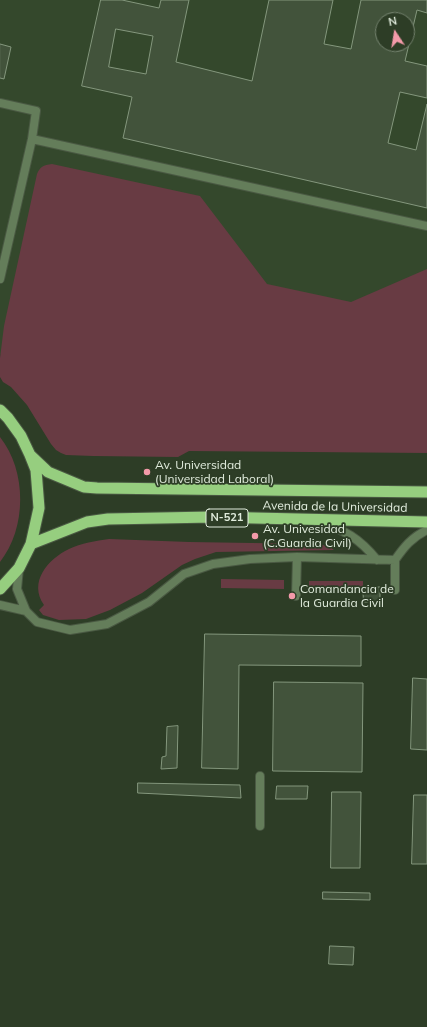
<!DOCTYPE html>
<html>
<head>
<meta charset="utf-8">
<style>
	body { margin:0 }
	#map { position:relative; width:427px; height:1027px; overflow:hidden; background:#2d3d26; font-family:Mulish,sans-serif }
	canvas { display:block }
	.north { position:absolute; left:375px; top:12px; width:40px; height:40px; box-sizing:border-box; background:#2d3d26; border:1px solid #75836f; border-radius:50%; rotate:348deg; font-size:11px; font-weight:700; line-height:16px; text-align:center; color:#e0ebdc }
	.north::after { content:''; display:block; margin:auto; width:14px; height:18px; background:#f39aa9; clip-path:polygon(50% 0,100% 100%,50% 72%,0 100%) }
</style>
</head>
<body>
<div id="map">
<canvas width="427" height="1027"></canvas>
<div class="north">N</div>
</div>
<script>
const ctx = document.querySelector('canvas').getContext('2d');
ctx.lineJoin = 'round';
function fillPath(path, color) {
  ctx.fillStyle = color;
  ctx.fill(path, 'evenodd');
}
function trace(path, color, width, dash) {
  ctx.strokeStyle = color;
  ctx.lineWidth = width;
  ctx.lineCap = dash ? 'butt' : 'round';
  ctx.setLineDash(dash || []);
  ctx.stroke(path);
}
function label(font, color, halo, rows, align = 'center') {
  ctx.font = font + ' Mulish,sans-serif';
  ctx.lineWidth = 3.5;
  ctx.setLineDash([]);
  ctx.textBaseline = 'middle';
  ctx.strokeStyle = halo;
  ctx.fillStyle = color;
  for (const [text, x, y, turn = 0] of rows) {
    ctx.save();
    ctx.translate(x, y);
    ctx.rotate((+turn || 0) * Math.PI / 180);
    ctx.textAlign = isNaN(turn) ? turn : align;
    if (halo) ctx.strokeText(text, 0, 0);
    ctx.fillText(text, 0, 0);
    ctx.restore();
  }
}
const built = new Path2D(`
	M0 0H427V453L43 383 0 354ZM383 20H407V44H383Z`);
const green = new Path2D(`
	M52 164 200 196 267 284 351 302 427 269V453L189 451 178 457 93 456 66 455 61 453 56 450 51 444 27 405 11 387 3 382 0 377V358L4 326 37 174C40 167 43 165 52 164Z
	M0 437C27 471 27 528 0 562Z
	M109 539 189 542 315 544 329 546 334 550 216 552 195 559 182 565 142 593 110 610 86 619 59 620 43 615 39 610 44 605C28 582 48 559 69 549 81 543 96 541 109 539Z
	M221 579 284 580V589L221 588Z
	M309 581H363V590H309Z`);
const building = new Path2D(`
	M101 0H122L159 8 161 0H189L176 62 252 81 269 0H333L324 44 351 49 361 0H427V13L417 10 405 61 427 66V98L400 92 388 143 416 150 427 104V208L123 138 132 97 82 86ZM383 20H407V44H383ZM116 29 153 36 146 74 109 67Z
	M0 44 11 47 4 79 0 78Z
	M363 587H380V602H364Z
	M205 634 361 636V666L239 665 238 769 202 768Z
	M413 678 427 679V750L411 749Z
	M274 682 363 683 362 772 273 771Z
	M178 726 177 768 161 769 162 757 166 756 167 727Z
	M138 783 240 785 241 798 138 793Z
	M277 786H308L307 799H276Z
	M332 792H361L360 868H331Z
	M414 795H427V864H412Z
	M323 892 370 893V900L323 899Z
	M330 946 354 947 353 965 329 964Z`);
const service = new Path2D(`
	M0 103 36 111 32 139 0 279
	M32 139 427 226
	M318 522C345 530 359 538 377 560
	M395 560C404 547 412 537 427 530
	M19 568 17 589 26 611 37 622 70 630 107 624 149 602 184 574 213 564 250 559 297 557 395 560V590
	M296 596 297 557
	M0 605 26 611
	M260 776V826`);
const trunk = new Path2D(`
	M0 410 8 418 21 436 30 455 36 470 39 508 31 544 19 568 0 589
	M30 455 48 472 84 487 97 488 427 492
	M31 544 87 522 108 519 212 517 427 522`);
const markers = [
	[147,472,4,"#f39aa9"],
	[255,536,4,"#f39aa9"],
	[292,596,4,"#f39aa9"]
];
const shields = [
	[227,518,42]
];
const shieldNames = [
	["N-521",227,518]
];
const poiNames = [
	["Av. Universidad",155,465],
	["(Universidad Laboral)",155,479],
	["Av. Univesidad",263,529],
	["(C.Guardia Civil)",263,543],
	["Comandancia de",300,589],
	["la Guardia Civil",300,603]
];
const streetNames = [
	["Avenida de la Universidad",335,507,1]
];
fillPath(built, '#34482c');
fillPath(green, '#683b43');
fillPath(building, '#42533b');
trace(building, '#84977d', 1);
trace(service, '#4a5943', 10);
trace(trunk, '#4a5943', 13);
trace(service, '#647d5a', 8);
trace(trunk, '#96ce7f', 11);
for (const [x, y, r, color] of markers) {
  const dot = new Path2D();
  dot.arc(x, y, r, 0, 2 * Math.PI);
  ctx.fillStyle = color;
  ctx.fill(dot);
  trace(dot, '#2d3d26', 1.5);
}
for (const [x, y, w] of shields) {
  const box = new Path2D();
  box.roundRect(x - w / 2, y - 9, w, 18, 3);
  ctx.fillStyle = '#2d3d26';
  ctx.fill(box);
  trace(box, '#e0ebdc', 1);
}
label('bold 11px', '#e0ebdc', null, shieldNames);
label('12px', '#e0ebdc', '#2d3d26', poiNames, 'left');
label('12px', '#e0ebdc', '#2d3d26', streetNames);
</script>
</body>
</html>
